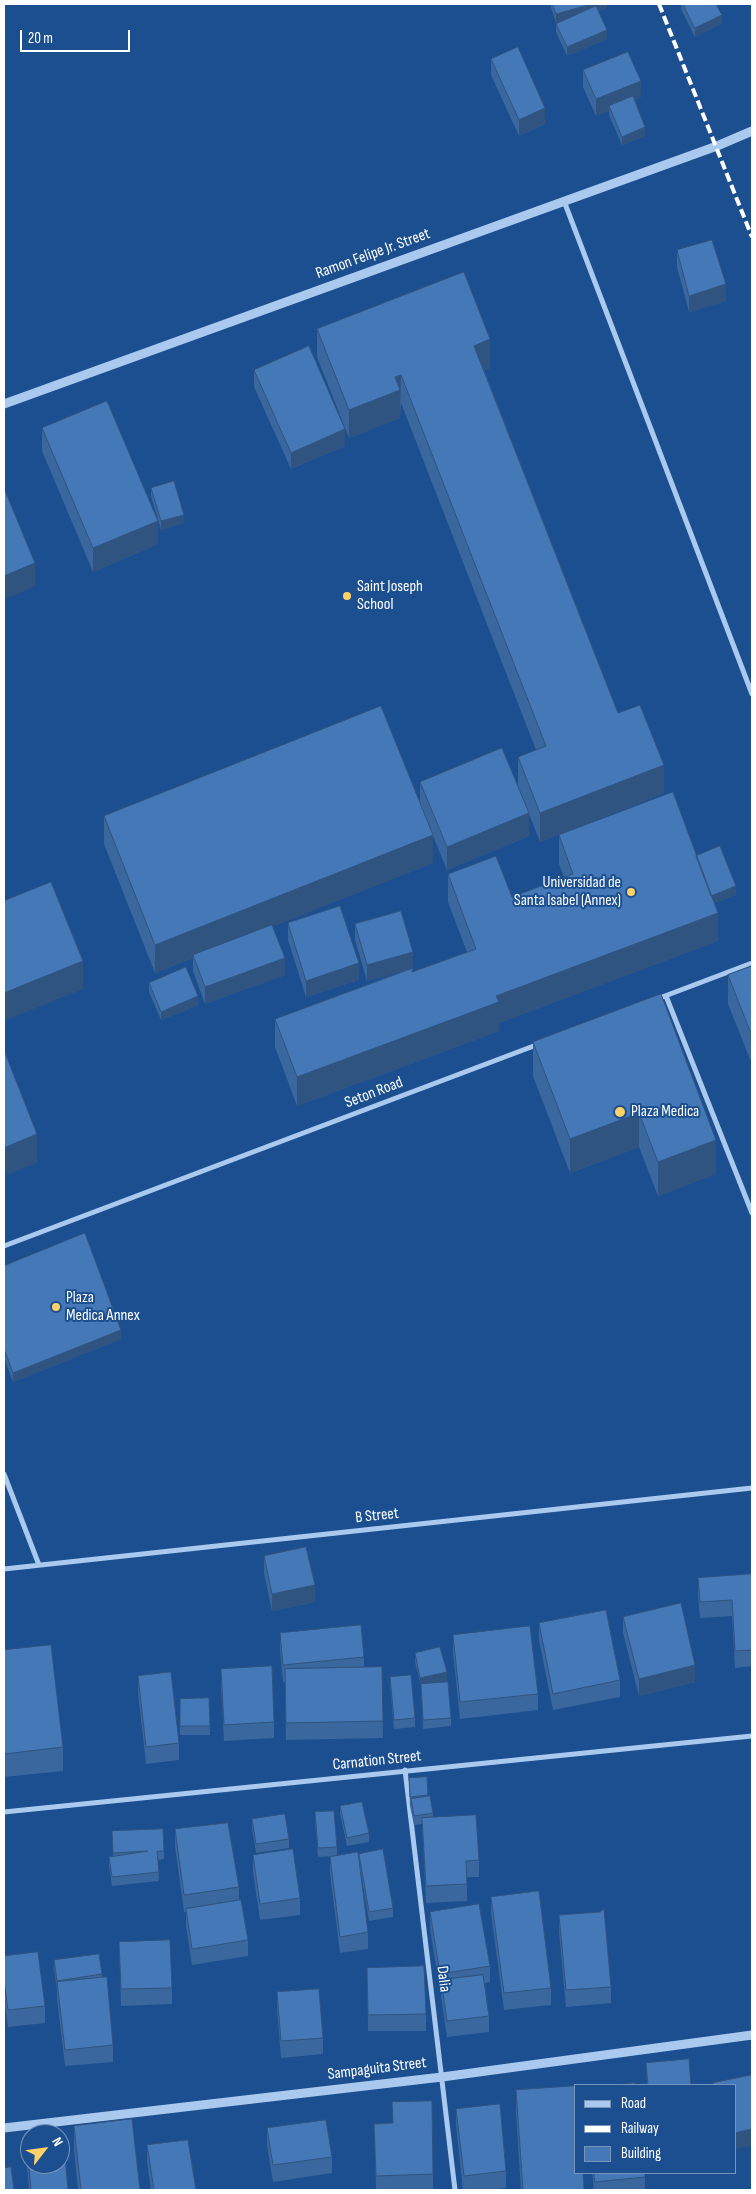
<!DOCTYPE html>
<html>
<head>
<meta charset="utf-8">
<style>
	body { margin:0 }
	#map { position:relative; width:756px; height:2194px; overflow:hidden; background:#1b4f8f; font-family:"Sofia Sans Condensed",sans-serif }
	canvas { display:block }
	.frame { position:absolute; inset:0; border:5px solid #fff; pointer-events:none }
	.legend { position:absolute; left:574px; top:2084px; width:162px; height:90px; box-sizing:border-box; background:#1b4f8f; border:1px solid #7695bc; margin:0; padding:6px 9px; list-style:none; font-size:15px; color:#fff }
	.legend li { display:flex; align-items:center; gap:10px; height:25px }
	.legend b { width:25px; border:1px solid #7695bc }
	.north { position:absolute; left:20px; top:2124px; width:50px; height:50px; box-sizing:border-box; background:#1b4f8f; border:1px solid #7695bc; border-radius:50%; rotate:60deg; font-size:14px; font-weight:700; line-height:20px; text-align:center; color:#fff }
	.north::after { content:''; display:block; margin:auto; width:18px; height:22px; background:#ffd166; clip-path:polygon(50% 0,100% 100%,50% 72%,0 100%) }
	.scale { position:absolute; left:20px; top:30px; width:110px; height:22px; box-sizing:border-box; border:2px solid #fff; border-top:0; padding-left:6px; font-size:15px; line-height:18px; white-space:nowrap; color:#fff; -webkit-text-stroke:4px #1b4f8f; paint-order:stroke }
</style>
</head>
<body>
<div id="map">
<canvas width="756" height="2194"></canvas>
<div class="frame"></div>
<ul class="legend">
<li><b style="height:6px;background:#a9c9ee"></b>Road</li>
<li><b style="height:6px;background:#fff"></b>Railway</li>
<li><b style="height:14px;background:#4478b7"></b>Building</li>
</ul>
<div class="north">N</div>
<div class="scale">20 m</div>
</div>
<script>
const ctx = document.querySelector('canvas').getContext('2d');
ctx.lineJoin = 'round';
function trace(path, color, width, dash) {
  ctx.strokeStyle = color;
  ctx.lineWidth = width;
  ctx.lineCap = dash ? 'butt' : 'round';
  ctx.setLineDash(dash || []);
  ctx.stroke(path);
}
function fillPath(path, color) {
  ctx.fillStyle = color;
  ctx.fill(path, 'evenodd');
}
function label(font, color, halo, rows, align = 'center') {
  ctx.font = font + ' "Sofia Sans Condensed",sans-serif';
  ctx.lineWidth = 4;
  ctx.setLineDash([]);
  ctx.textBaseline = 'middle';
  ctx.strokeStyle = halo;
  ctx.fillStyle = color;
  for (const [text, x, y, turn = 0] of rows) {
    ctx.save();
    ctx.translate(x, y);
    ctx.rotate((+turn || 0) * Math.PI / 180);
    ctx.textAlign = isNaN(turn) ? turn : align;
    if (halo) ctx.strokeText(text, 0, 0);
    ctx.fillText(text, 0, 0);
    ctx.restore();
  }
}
const minor = new Path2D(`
	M564 201 752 694
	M666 996 752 1213
	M657 999 752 963
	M4 1246 539 1044
	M4 1474 39 1565
	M4 1569 752 1488
	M405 1770 455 2190
	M4 1812 752 1736`);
const tertiary = new Path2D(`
	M4 404 717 146 752 131
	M4 2128 442 2077 752 2035`);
const rail = new Path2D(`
	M659 4 752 237`);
const wall = new Path2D(`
	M550 4H607V8L598 11 607 39 567 56 556 32V24L560 22 556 23Z
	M681 4H716L722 23 695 37 681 9Z
	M491 59 545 124 519 136 491 75Z
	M583 70 641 97 634 100 645 136 622 145 609 115V111L596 116 583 87Z
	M677 250 726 301 689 312 677 267Z
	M317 329 490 368 484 370 618 713 664 793 540 842 529 814V836L447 870 433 836V863L273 926 285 975 205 1004 193 971V958L155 973 104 844V816L420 803V782L518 785V757L536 750 401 403 400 418 349 438 317 357Z
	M254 370 345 446 291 469 254 387Z
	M42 428 158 544 93 572 42 451Z
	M151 488 184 523 161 530 151 496Z
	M559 835 696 856 736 895 714 903 718 941 499 1023V1031L297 1106 275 1047V1019L406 970 367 981 355 940V924L413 952V972L467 952 448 902V874L512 897 564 877 559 864Z
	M288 923 359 980 306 997 288 940Z
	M752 966V1064L728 1004V975Z
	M149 983 198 1005 161 1020 149 992Z
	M661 994 716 1174 658 1196 639 1147 570 1173 533 1076V1042Z
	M4 1266 121 1339 13 1382 4 1358Z
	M264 1556 315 1602 272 1611 264 1573Z
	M752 1574V1666L735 1668 732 1616 700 1618 698 1595V1578Z
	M623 1617 695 1682 639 1696 623 1633Z
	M539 1623 620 1680V1697L553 1710 539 1640Z
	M280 1633 364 1657V1667H382L383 1738 286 1740 285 1682H283L280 1650Z
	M453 1635 538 1694V1710L460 1719 453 1652Z
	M4 1650 63 1747V1771L4 1777Z
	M415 1653 447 1681 439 1682 451 1718V1726L423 1729 421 1686 415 1662Z
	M221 1669 274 1722V1738L224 1741 221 1686Z
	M138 1676 179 1743V1760L146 1764 138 1693Z
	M390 1677 415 1718V1727L394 1729 390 1686Z
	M209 1698 210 1735H180V1699Z
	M427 1777 428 1797 433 1813V1817L479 1860V1877H467V1901L426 1903 422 1824 414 1825 410 1806 409 1778Z
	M340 1806 369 1833V1842L347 1846 340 1814Z
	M315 1812 337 1847V1856L368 1932V1949L340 1953 330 1874V1857L337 1856 318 1857 315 1821Z
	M252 1819 289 1839V1848L256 1853 252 1828Z
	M175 1829 239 1887V1900L248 1940V1956L192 1965 186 1926V1912H184L175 1846Z
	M112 1831 164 1851V1859L158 1860 159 1881 112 1886 109 1866V1857H113Z
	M359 1854 393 1908V1917L369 1921 359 1862Z
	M253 1855 300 1898V1915L260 1920 253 1872Z
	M491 1897 551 1988V2005L504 2010 491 1913Z
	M430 1912 490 1966V1982L485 1983 489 2016V2032L447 2037 441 1997V1991H440L430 1929Z
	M600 1912 611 1987V2003L566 2007 559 1932V1915Z
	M119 1942 172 1988V2004L121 2006Z
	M4 1956 45 2006V2023L8 2027 4 1997Z
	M54 1960 102 1974 113 2045V2062L65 2066 57 1999V1990L54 1969Z
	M367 1968 426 2014V2031H368Z
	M277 1992 323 2038V2054L281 2058 277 2009Z
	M646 2063 691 2085H647Z
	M516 2090 584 2190H521L516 2113Z
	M456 2109 506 2171V2188L486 2190H463L456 2125Z
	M392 2123 433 2174V2190H376L374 2124Z
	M74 2126 140 2190H78L74 2149Z
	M267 2128 332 2157V2173L273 2182 267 2145Z
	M26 2136 68 2190H29L26 2153Z
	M147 2145 196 2190H151L147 2162Z
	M592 2173H645V2190H594Z`);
const shadedWall = new Path2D(`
	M592 4H607V8L556 23V14Z
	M722 15V23L695 37V28Z
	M607 30V39L567 56V47Z
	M641 81V97L610 110 609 106V111L596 116V99Z
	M545 108V124L519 136V120Z
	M645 127V136L622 145V137Z
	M726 284V301L689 312V296Z
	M490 339V368L474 374V346Z
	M401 375 400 418 349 438V410L395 377Z
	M345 429V446L291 469V453Z
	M184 515V523L161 530V521Z
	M158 521V544L93 572V548Z
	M35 563V586L4 600V576Z
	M664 765V793L540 842V813Z
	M529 813V836L447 870V847Z
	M433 835V863L194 958 193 955V958L155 973V945Z
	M736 886V895L705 907V898Z
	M718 913V941L499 1023V1031L297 1106V1077L496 996Z
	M413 952V968L367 981V965Z
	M285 958V975L205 1004V987Z
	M83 961V989L4 1021V993Z
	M359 963V980L306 997V981Z
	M198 996V1005L161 1020V1012Z
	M639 1113V1147L570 1173V1139Z
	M37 1134V1163L4 1176V1148Z
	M716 1140V1174L658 1196V1162Z
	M121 1330V1339L13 1382V1373Z
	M315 1585V1602L272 1611V1594Z
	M695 1665V1682L639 1696V1679Z
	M447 1672V1681L420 1687V1678Z
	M752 2129V2146L735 2149V2133Z`);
const building = new Path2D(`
	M553 4H592L556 14Z
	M683 4H716L722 15 695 28Z
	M596 6 607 30 567 47 556 24Z
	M518 47 545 108 519 120 491 59Z
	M628 52 641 81 596 99 583 70Z
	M633 96 645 127 622 137 609 106Z
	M712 240 726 284 689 296 677 250Z
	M464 272 490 339 474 346 618 713 640 705 664 765 540 813 518 757 546 746 401 375 395 377 400 390 349 410 317 329Z
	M309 346 345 429 291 453 254 370Z
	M107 401 158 521 93 548 42 428Z
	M174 481 184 515 161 521 151 488Z
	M4 488 35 563 4 576Z
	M381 706 433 835 155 945 104 816Z
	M502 748 529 813 447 847 420 782Z
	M673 792 718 913 496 996 499 1002 297 1077 275 1019 413 968 412 972 476 949 448 874 496 856 512 897 573 874 559 835Z
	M720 846 736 886 711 896 696 856Z
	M51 882 83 961 4 993V901Z
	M340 906 359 963 306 981 288 923Z
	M401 911 413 952 367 965 355 924Z
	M272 925 285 958 205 987 193 955Z
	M752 966V1036L728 975Z
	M186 967 198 996 161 1012 149 983Z
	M661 994 716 1140 658 1162 639 1113 570 1139 533 1042Z
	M4 1050 37 1134 4 1148Z
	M85 1233 121 1330 13 1373 4 1349V1266Z
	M306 1547 315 1585 272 1594 264 1556Z
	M752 1574V1650L735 1651 732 1600 700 1602 698 1578Z
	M681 1603 695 1665 639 1679 623 1617Z
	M606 1610 620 1680 553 1694 539 1623Z
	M361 1625 364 1657 283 1665 280 1633Z
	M530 1626 538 1694 460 1702 453 1635Z
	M51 1645 63 1747 4 1754V1650Z
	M440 1647 447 1672 420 1678 415 1653Z
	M272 1666 274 1722 224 1725 221 1669Z
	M382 1667 383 1721 286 1723 285 1669Z
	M171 1672 179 1743 146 1747 138 1676Z
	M411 1675 415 1718 394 1720 390 1677Z
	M448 1682 451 1718 423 1720 421 1684Z
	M209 1698 210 1726H180V1699Z
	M427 1777 428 1795 410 1797 409 1778Z
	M430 1796 433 1813 414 1816 411 1799Z
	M362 1802 369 1833 347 1838 340 1806Z
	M334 1811 337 1847 318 1848 315 1812Z
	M285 1814 289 1839 256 1844 252 1819Z
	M476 1815 479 1860 466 1861 467 1884 426 1886 422 1818Z
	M228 1823 239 1887 184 1895 175 1829Z
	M163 1829 164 1851H157L159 1872 112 1877 109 1857 148 1851 113 1853 112 1831Z
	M293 1849 300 1898 260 1904 253 1855Z
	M383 1849 393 1908 369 1912 359 1854Z
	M358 1852 368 1932 340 1937 330 1857Z
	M539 1891 551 1988 504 1993 491 1897Z
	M241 1900 248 1940 192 1949 186 1909Z
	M479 1904 490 1966 440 1974 430 1912Z
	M604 1909 611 1987 566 1990 559 1915 600 1912Z
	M170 1940 172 1988 121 1989 119 1942Z
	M38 1952 45 2006 8 2010 4 1980V1956Z
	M99 1954 102 1974 57 1981 54 1960Z
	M424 1966 426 2014 368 2015 367 1968Z
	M483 1975 489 2016 447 2021 441 1980Z
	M107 1977 113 2045 65 2050 57 1982Z
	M319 1989 323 2038 281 2041 277 1992Z
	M689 2059 691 2085H648L646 2063Z
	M752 2075V2129L735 2133V2085H713V2083Z
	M635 2083V2085H616Z
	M575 2086V2173H583L584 2190H523L516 2090Z
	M432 2101 433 2174 376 2176 374 2124 393 2123 392 2102Z
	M500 2104 506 2171 464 2176 456 2109Z
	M132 2119 140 2190H81L74 2126Z
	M326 2120 332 2157 273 2165 267 2128Z
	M63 2133 68 2190H31L26 2136H30V2164H60V2134H48Z
	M188 2140 196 2190H154L147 2145Z
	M11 2167 14 2190H4V2168Z
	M594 2173H645V2177L595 2182Z`);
const markers = [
	[347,596,5,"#ffd166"],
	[631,892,5,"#ffd166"],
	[620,1112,6,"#ffd166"],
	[56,1307,5,"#ffd166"]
];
const streetNames = [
	["Ramon Felipe Jr. Street",373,254,-20],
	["Seton Road",374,1093,-21],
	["B Street",377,1516,-6],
	["Carnation Street",377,1761,-6],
	["Dalia",443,1979,83],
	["Sampaguita Street",377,2069,-7]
];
const poiNames = [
	["Saint Joseph",357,587],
	["School",357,605],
	["Universidad de",621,883,"right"],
	["Santa Isabel (Annex)",621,901,"right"],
	["Plaza Medica",631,1112],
	["Plaza",66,1298],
	["Medica Annex",66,1316]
];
trace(minor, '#a9c9ee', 5);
trace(tertiary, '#a9c9ee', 9);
trace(rail, '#fff', 4, [9, 4]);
fillPath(wall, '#3a679d');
fillPath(shadedWall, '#305480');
fillPath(building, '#4478b7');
trace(building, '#305480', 1);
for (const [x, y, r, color] of markers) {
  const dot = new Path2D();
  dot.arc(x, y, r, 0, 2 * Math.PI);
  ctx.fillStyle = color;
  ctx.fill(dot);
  trace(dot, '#1b4f8f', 2);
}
label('16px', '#fff', '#1b4f8f', streetNames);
label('16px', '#fff', '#1b4f8f', poiNames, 'left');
</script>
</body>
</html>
